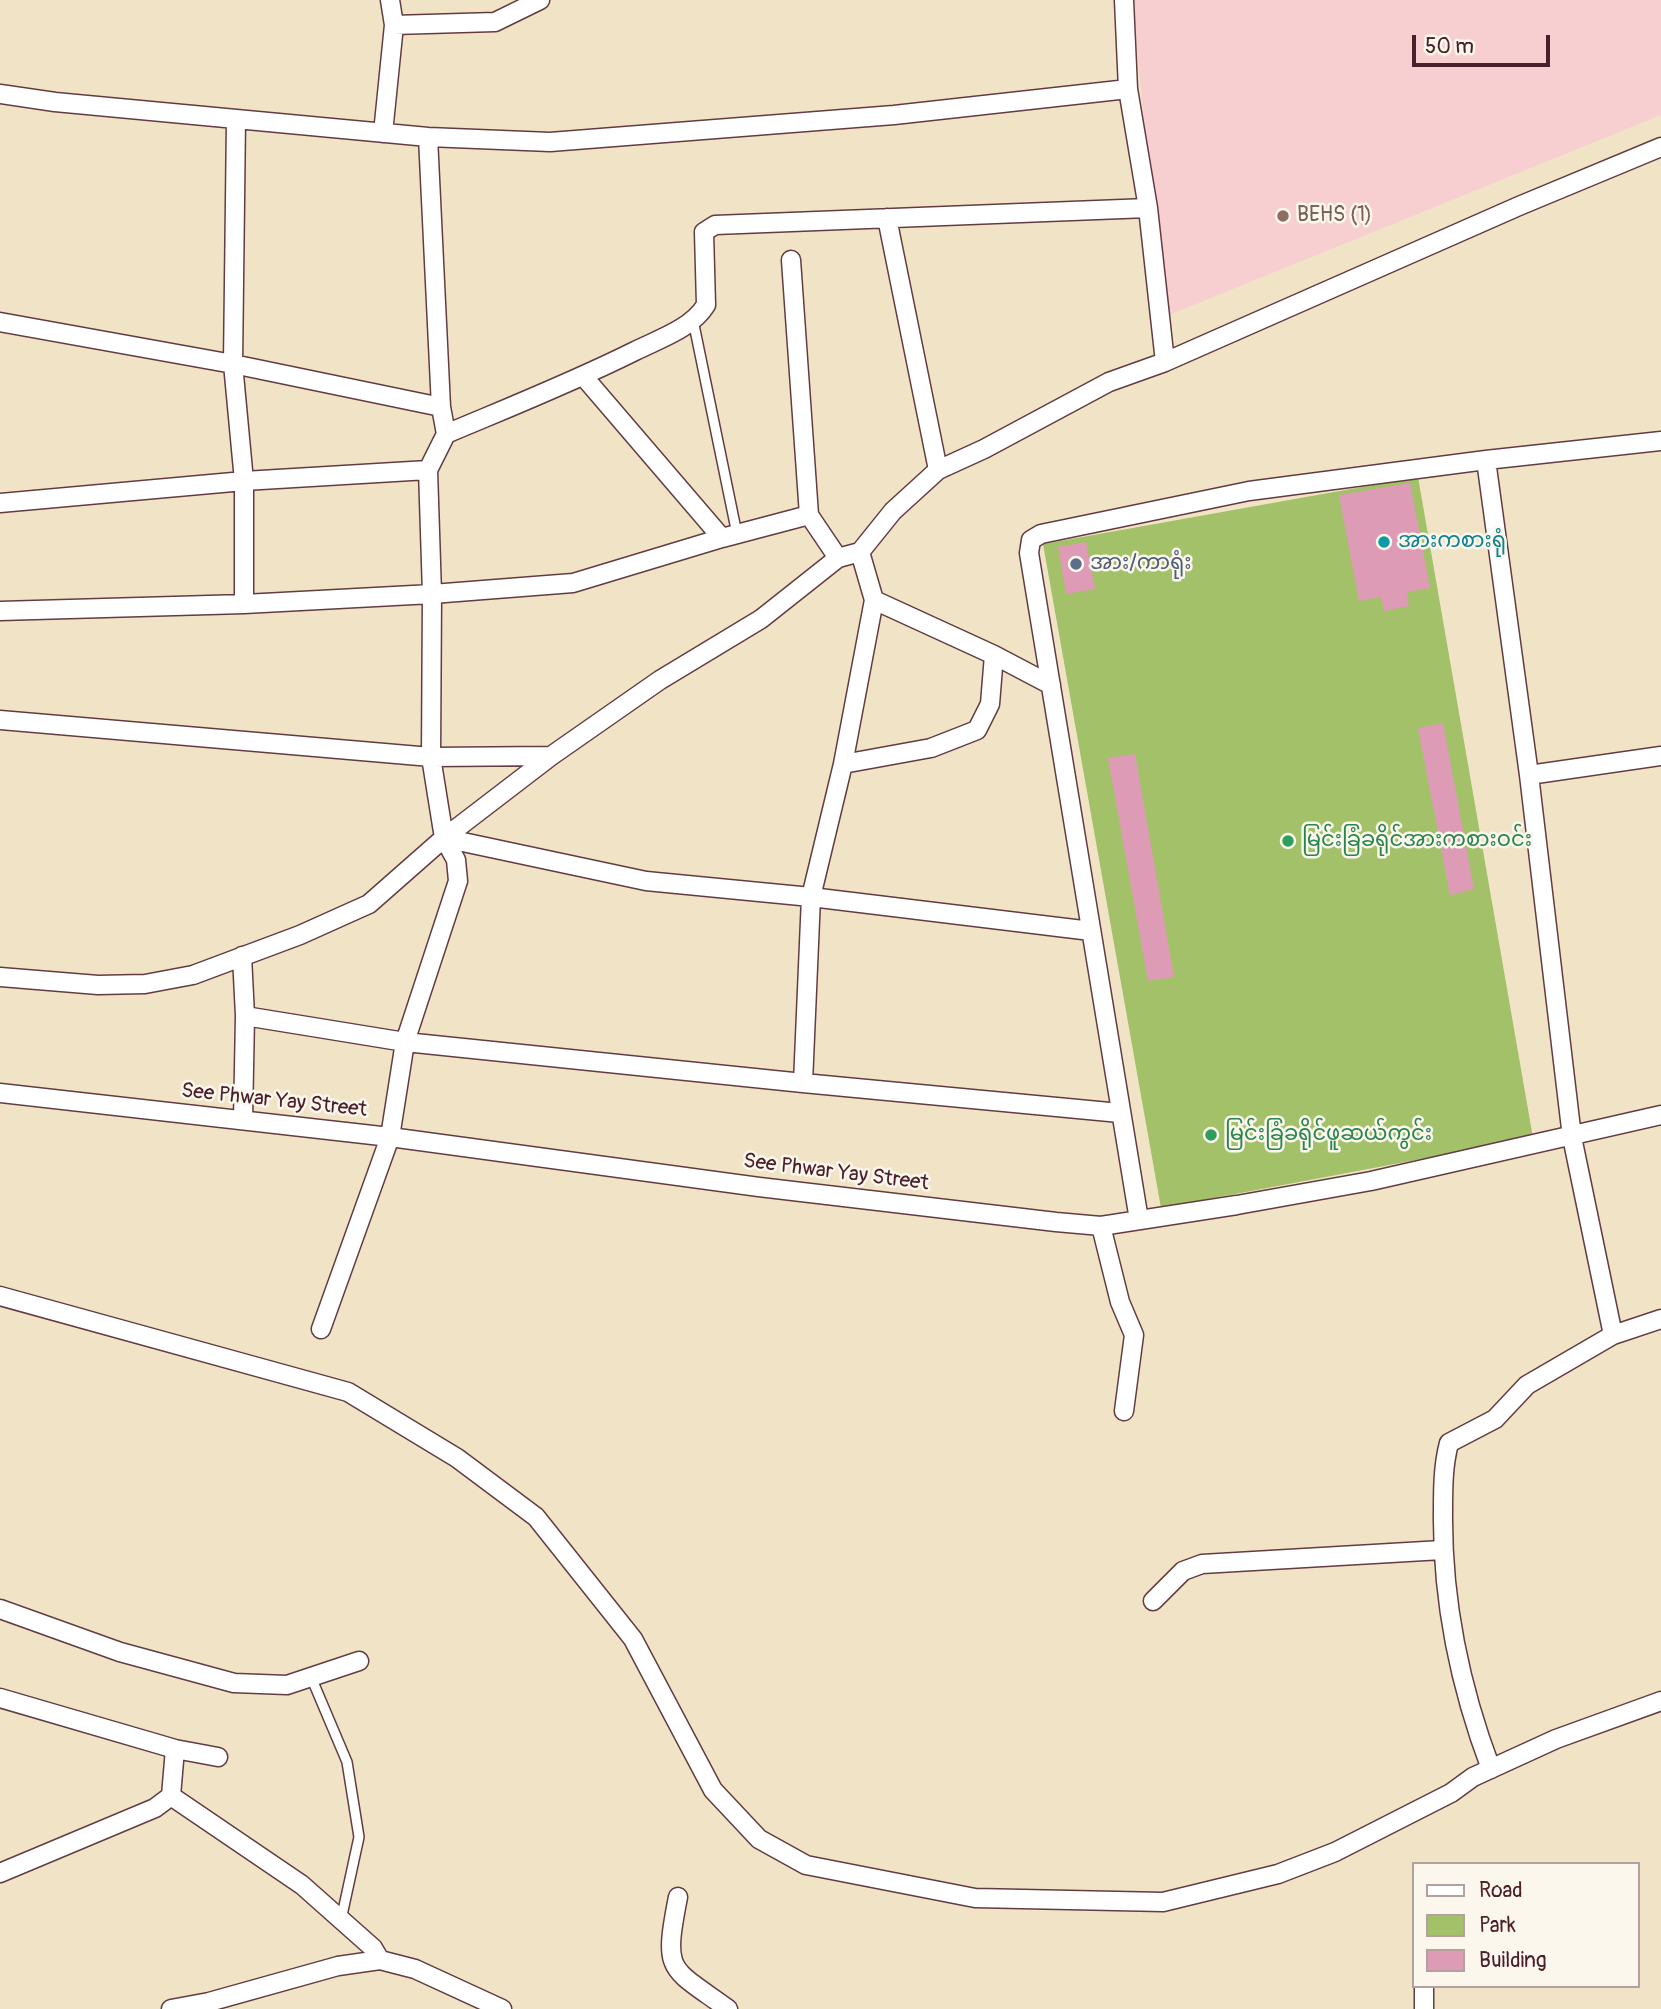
<!DOCTYPE html>
<html>
<head>
<meta charset="utf-8">
<style>
	body { margin:0 }
	#map { position:relative; width:1661px; height:2009px; overflow:hidden; background:#f1e3c6; font-family:Pangolin,sans-serif }
	canvas { display:block }
	.legend { position:absolute; left:1412px; top:1862px; width:228px; height:126px; box-sizing:border-box; background:#fbf7ec; border:2px solid #b4a19f; margin:0; padding:9px 12px; list-style:none; font-size:21px; color:#4a1f2b }
	.legend li { display:flex; align-items:center; gap:14px; height:35px }
	.legend b { width:35px; border:2px solid #b4a19f }
	.scale { position:absolute; left:1412px; top:35px; width:138px; height:32px; box-sizing:border-box; border:4px solid #4a1f2b; border-top:0; padding-left:9px; font-size:21px; line-height:24px; white-space:nowrap; color:#4a1f2b; -webkit-text-stroke:5px #fbf7ec; paint-order:stroke }
</style>
</head>
<body>
<div id="map">
<canvas width="1661" height="2009"></canvas>
<ul class="legend">
<li><b style="height:9px;background:#fff"></b>Road</li>
<li><b style="height:19px;background:#a3c169"></b>Park</li>
<li><b style="height:19px;background:#dd9bb5"></b>Building</li>
</ul>
<div class="scale">50 m</div>
</div>
<script>
const ctx = document.querySelector('canvas').getContext('2d');
ctx.lineJoin = 'round';
function fillPath(path, color) {
  ctx.fillStyle = color;
  ctx.fill(path, 'evenodd');
}
function trace(path, color, width, dash) {
  ctx.strokeStyle = color;
  ctx.lineWidth = width;
  ctx.lineCap = dash ? 'butt' : 'round';
  ctx.setLineDash(dash || []);
  ctx.stroke(path);
}
function label(font, color, halo, rows, align = 'center') {
  ctx.font = font + ' Pangolin,"Noto Sans Myanmar",sans-serif';
  ctx.lineWidth = 5;
  ctx.setLineDash([]);
  ctx.textBaseline = 'middle';
  ctx.strokeStyle = halo;
  ctx.fillStyle = color;
  for (const [text, x, y, turn = 0] of rows) {
    ctx.save();
    ctx.translate(x, y);
    ctx.rotate((+turn || 0) * Math.PI / 180);
    ctx.textAlign = isNaN(turn) ? turn : align;
    if (halo) ctx.strokeText(text, 0, 0);
    ctx.fillText(text, 0, 0);
    ctx.restore();
  }
}
const built = new Path2D(`
	M1132 0H1661V115L1164 317Z`);
const green = new Path2D(`
	M1418 477 1533 1138 1161 1208 1043 544Z`);
const building = new Path2D(`
	M1410 483 1430 588 1407 592 1409 606 1384 611 1381 597 1359 601 1339 495Z
	M1086 542 1095 589 1066 594 1058 547Z
	M1443 723 1474 889 1450 895 1418 728Z
	M1135 754 1174 977 1148 981 1108 758Z`);
const service = new Path2D(`
	M693 320 737 534
	M311 1677 347 1762 359 1837 341 1920`);
const minor = new Path2D(`
	M1124 0 1128 89 1148 208 1165 362
	M394 25 495 22 540 0
	M0 94 55 102 428 137 550 142 894 115 1128 89
	M236 119 233 364 244 481V604
	M383 133 394 25 390 0
	M887 218 938 470
	M791 260 809 515 838 558
	M0 322 233 364 441 407
	M584 377 722 538
	M446 434C510 407 573 382 635 351 659 339 691 329 706 305L704 232 715 225 1148 208
	M1486 460 1529 775 1572 1137 1613 1335
	M0 503 244 481 428 470
	M874 600 994 655 1051 685
	M0 611 244 604 432 594 573 583 722 538 809 515
	M0 720 431 757 551 756
	M843 764 931 748 977 730 990 704 994 655
	M1529 775 1661 756
	M444 838 646 881 811 897 1091 931
	M242 956 245 1016 243 1120
	M0 977 98 985 145 984 193 975 300 935 369 904 444 838 551 756 660 680 761 619 838 558 860 552 893 511 938 470 984 449 1109 382 1165 362 1519 206 1661 147
	M245 1016 405 1042 803 1083 1120 1113
	M803 1083 811 897 843 764 874 600 860 552
	M0 1093 390 1137 759 1187 1056 1222 1101 1226 1237 1205 1371 1181 1661 1115
	M1139 1220 1029 553 1031 540 1041 534 1249 491 1486 460 1661 441
	M1101 1226 1120 1302 1134 1335 1124 1411
	M0 1296 348 1392 457 1458 536 1517 633 1639 713 1790 759 1839 806 1865 975 1898 1163 1902 1278 1874 1335 1852 1451 1793 1473 1777 1556 1739 1661 1701
	M321 1329 390 1137 405 1042 458 881 456 860 444 838 431 757 432 594 428 470 446 434 441 407 428 137
	M1153 1601 1183 1571 1202 1564 1442 1550
	M0 1609 120 1652 234 1683 287 1685 359 1661
	M0 1698 175 1749 218 1757
	M1491 1769C1460 1687 1442 1600 1443 1512 1443 1488 1443 1466 1449 1443L1495 1419 1527 1385 1613 1335 1661 1319
	M171 1796 302 1885 373 1948 380 1960
	M0 1873 155 1808 171 1796 175 1749
	M678 1897C663 1974 669 1966 728 2009
	M1424 1986V2009
	M171 2009 209 2002 338 1966 380 1960 415 1969 502 2009`);
const markers = [
	[1283,216,7,"#8d6e63"],
	[1384,542,7,"#0f9aa8"],
	[1076,564,7,"#5c6f8a"],
	[1288,841,7,"#2e9e5b"],
	[1211,1135,7,"#2e9e5b"]
];
const educationNames = [
	["BEHS (1)",1297,216]
];
const cultureNames = [
	["အားကစားရုံ",1398,542]
];
const serviceNames = [
	["အား/ကာရုံး",1090,564]
];
const leisureNames = [
	["မြင်းခြံခရိုင်အားကစားဝင်း",1302,841],
	["မြင်းခြံခရိုင်ဖူဆယ်ကွင်း",1225,1135]
];
const streetNames = [
	["See Phwar Yay Street",274,1101,6],
	["See Phwar Yay Street",836,1173,7]
];
fillPath(built, '#f7cfd0');
fillPath(green, '#a3c169');
fillPath(building, '#dd9bb5');
trace(service, '#633c42', 12);
trace(minor, '#633c42', 21);
trace(service, '#fff', 9);
trace(minor, '#fff', 18);
for (const [x, y, r, color] of markers) {
  const dot = new Path2D();
  dot.arc(x, y, r, 0, 2 * Math.PI);
  ctx.fillStyle = color;
  ctx.fill(dot);
  trace(dot, '#fbf7ec', 2.5);
}
label('21px', '#785e54', '#fbf7ec', educationNames, 'left');
label('21px', '#0d838f', '#fbf7ec', cultureNames, 'left');
label('21px', '#4e5e75', '#fbf7ec', serviceNames, 'left');
label('21px', '#27864d', '#fbf7ec', leisureNames, 'left');
label('21px', '#4a1f2b', '#fbf7ec', streetNames);
</script>
</body>
</html>
